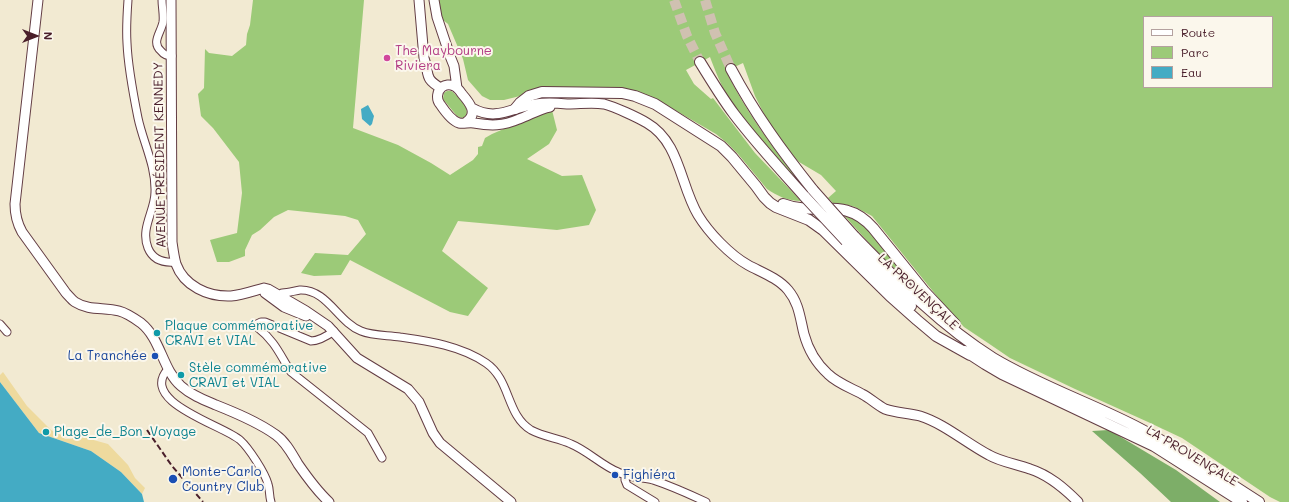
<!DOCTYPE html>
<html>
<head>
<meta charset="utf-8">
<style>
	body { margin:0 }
	#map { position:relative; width:1289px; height:502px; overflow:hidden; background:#f2ead2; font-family:Mali,sans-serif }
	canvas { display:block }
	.legend { position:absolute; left:1143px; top:16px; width:130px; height:72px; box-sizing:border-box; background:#fbf7ec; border:1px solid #b4a19f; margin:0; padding:5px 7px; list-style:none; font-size:12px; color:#4a1f2b }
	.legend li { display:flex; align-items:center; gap:8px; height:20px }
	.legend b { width:20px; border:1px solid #b4a19f }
	.north { position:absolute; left:16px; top:16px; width:40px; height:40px; -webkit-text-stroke:3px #fbf7ec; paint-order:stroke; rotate:90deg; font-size:11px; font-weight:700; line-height:16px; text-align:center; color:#4a1f2b }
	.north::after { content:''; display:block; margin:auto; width:14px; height:18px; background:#4a1f2b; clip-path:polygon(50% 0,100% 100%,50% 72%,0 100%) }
</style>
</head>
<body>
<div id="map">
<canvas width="1289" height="502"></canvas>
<ul class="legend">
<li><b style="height:5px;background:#fff"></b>Route</li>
<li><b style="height:11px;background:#9cca78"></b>Parc</li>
<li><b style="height:11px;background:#44abc4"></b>Eau</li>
</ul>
<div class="north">N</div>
</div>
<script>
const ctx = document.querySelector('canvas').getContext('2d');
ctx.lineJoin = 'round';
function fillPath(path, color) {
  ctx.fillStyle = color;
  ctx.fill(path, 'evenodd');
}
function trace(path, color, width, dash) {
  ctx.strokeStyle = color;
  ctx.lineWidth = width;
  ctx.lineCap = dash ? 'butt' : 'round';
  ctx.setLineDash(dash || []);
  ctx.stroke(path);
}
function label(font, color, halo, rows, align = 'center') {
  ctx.font = font + ' Mali,sans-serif';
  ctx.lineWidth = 4;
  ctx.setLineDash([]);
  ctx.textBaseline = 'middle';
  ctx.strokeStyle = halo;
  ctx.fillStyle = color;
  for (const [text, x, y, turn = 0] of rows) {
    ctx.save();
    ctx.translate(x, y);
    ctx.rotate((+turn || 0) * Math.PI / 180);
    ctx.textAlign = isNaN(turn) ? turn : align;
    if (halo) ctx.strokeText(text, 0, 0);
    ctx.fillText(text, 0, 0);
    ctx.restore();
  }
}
const green = new Path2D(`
	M253 0H364L353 128 398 145 431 163 450 175 473 160 478 154V147L482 146 485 138 492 134 527 119 552 110 557 130 549 144 527 159 562 176 582 175 596 210 589 225 557 230 458 221 442 251 488 288 468 316 450 312 350 260 341 275 314 276 301 273 315 253 348 255 366 234 358 220 345 216 288 210 274 217 260 230 252 235 245 250V256L229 262H217L210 240 237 233 242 193 239 162 213 128 201 116 198 94 204 88 205 49 209 53 232 56 246 45 247 34 250 25Z
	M438 0H1289V502H1280L1270 497 1182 438 1148 422 1075 389 1010 358 988 343 964 327 944 305 872 216 855 207 848 205 834 204 828 198 836 191 821 175 799 162 794 157 768 122 755 96 743 63 726 71C745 110 770 144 797 178L795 179C773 154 750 130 731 102 722 88 716 73 710 57L686 70 694 84 711 99 713 98 755 153 801 201C788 201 777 196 767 189L738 154 727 143 716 134 661 102 533 89 529 90 520 96 504 100H490L482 96 468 80 463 59 448 24 443 20ZM1144 17H1272V87H1144Z
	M447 91H451L453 92C459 99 470 107 466 116L462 118 457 116 443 99 444 93Z
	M841 212 868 225 916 288 879 254Z`);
const forest = new Path2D(`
	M1109 430 1176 470 1220 502H1171L1140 473 1092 431Z`);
const sand = new Path2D(`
	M3 372 27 406 51 430 61 435 65 439H72V434L108 444 128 465 135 478 145 488 142 494 121 472 91 451 39 433 0 382V375Z`);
const water = new Path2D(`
	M368 105 374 116 372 124 370 126 362 119 361 109Z
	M0 382 39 433 91 451 121 472 142 494 144 502H0Z`);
const highwayTunnel = new Path2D(`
	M674 0 687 36 700 62
	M705 0 715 33 731 69`);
const minor = new Path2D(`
	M128 0C127 14 126 28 127 43 128 68 133 93 138 118 143 142 156 166 155 192 155 211 140 228 148 248 153 260 163 263 175 262
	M162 0C162 7 164 15 163 22 161 33 151 42 161 51 164 55 167 56 172 56
	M280 295 282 293C288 293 294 291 300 290 327 289 338 322 361 331 373 336 388 335 400 337 429 341 461 346 486 363 511 380 506 415 531 430 544 437 558 438 571 444 588 451 601 465 618 472 629 478 641 477 653 480 671 486 689 494 706 502
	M0 324 7 332
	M334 331C327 336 319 341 311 341L265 322H261L257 324 258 328C275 341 280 355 291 372L368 433 382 458
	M168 369C138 402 223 425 240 440 249 448 265 473 268 484 270 490 269 496 271 502
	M625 475V480L627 485 655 502`);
const major = new Path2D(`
	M38 0 15 204C15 215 17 223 22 232L66 293C69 296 72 300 75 302 89 311 104 307 119 311 127 313 134 318 141 323 161 339 162 369 181 386 191 395 204 400 216 405 236 413 258 422 276 435 286 442 292 454 298 464 307 477 317 491 329 502
	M171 0 172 242C173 249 174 257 176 264 184 286 208 297 231 296 242 295 253 291 264 288L268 289 306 311 328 326 357 358 408 389 419 402 433 433 440 443 511 502
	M419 0 424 58C430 74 423 78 441 88
	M434 0 437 17 450 56 454 66 457 88
	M472 108C497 122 512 107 536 104 547 102 557 103 568 104 580 104 592 102 604 104 615 107 637 117 647 123 680 142 680 185 698 215 709 233 730 255 748 265 761 272 778 278 788 290 799 303 800 318 804 334 808 349 816 363 828 374 837 383 851 388 862 394 870 398 877 405 885 409 896 413 909 413 920 416 945 424 966 443 989 455 1001 462 1017 464 1030 469 1049 475 1064 488 1078 502
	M466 122C479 114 469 102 462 94 460 91 457 87 454 86 450 84 445 85 442 87 437 91 436 99 440 104 444 110 452 121 459 123 464 124 469 122 474 123 491 126 503 126 519 119 530 115 539 109 550 107
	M265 293 284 307 306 316`);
const highway = new Path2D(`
	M700 62C711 80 722 98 734 114 756 143 781 170 805 197
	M731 69C755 114 781 150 813 190
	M515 109 520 103 529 96 542 92 622 93 635 96 655 104 721 146 732 157 756 186 764 197 770 203 776 207 809 220 823 230 890 296 917 320 936 336 970 355
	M783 204C816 217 844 195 873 228L924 291 955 324
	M854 236C897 280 940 325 993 358 1038 385 1088 402 1135 426 1178 448 1218 476 1259 502
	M846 241 911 306
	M965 351 985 364 1002 374 1154 446 1242 502`);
const rail = new Path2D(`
	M147 430 172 466 203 502`);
const highwayBridge = new Path2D(`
	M813 190 854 236
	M805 197 846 241`);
const markers = [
	[387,58,4,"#d1479c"],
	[157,333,4,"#0f9aa8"],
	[155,356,4,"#1a4fb4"],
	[181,375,4,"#0f9aa8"],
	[46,432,4,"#0f9aa8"],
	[615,475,4,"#1a4fb4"],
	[173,479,5,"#1a4fb4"]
];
const hotelNames = [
	["The Maybourne",395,51],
	["Riviera",395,66]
];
const streetNames = [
	["AVENUE PRÉSIDENT KENNEDY",160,155,-91],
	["LA PROVENÇALE",918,292,43],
	["LA PROVENÇALE",1192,456,31]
];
const cultureNames = [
	["Plaque commémorative",165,326],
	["CRAVI et VIAL",165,341],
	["Stèle commémorative",189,368],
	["CRAVI et VIAL",189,383],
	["Plage_de_Bon_Voyage",54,432]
];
const transitNames = [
	["La Tranchée",147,356,"right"],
	["Monte-Carlo",182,472],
	["Country Club",182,487],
	["Fighiéra",623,475]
];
fillPath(green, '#9cca78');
fillPath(forest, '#7dae68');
fillPath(sand, '#eeda9e');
fillPath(water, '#44abc4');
trace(highwayTunnel, '#d0c1b1', 10, [10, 5]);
trace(minor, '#633d44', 9);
trace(major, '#633d44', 11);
trace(highway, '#633d44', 12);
trace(minor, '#fff', 7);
trace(major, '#fff', 9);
trace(highway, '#fff', 10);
trace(rail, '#4a1f2b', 2, [6, 3]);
trace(highwayBridge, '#633d44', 12, []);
trace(highwayBridge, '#fff', 10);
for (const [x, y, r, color] of markers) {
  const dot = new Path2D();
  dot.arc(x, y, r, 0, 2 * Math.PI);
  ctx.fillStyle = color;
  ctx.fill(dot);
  trace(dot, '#fbf7ec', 1.5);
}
label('13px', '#b23c85', '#fbf7ec', hotelNames, 'left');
label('13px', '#4a1f2b', '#fbf7ec', streetNames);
label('13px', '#0d838f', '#fbf7ec', cultureNames, 'left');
label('13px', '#164399', '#fbf7ec', transitNames, 'left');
</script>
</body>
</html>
